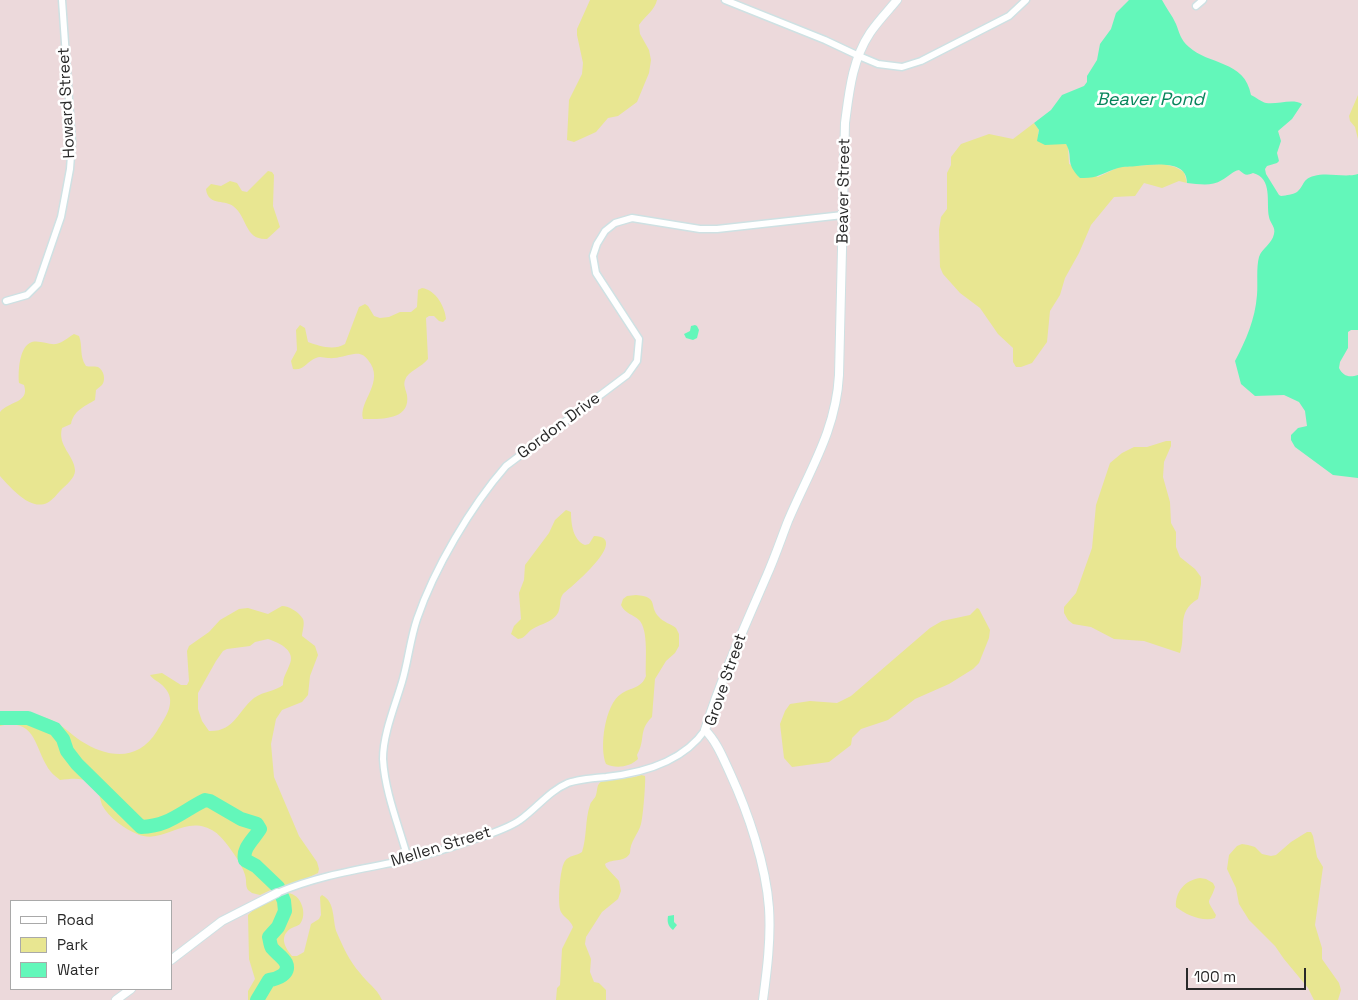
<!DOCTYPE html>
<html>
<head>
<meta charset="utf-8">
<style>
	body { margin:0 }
	#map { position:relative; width:1358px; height:1000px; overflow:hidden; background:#ecd9db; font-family:"Space Grotesk",sans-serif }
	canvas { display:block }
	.legend { position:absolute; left:10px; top:900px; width:162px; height:90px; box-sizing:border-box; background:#fff; border:1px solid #a9a9a9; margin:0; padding:6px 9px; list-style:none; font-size:15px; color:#292929 }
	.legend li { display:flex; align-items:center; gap:10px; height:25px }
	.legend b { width:25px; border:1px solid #a9a9a9 }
	.scale { position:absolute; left:1186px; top:968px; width:120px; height:22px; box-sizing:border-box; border:2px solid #292929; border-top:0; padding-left:6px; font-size:15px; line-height:18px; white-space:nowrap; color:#292929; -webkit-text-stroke:4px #fff; paint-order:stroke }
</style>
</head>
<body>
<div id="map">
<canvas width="1358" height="1000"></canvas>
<ul class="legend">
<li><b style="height:6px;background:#fff"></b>Road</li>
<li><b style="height:14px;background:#e8e691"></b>Park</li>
<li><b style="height:14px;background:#63f7ba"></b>Water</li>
</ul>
<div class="scale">100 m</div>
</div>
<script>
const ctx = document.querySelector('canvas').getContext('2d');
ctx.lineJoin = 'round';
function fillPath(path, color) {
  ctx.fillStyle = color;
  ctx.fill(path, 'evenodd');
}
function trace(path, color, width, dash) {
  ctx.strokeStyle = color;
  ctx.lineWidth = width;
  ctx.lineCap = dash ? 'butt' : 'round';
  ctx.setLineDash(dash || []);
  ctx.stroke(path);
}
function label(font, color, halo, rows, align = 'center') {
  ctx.font = font + ' "Space Grotesk",sans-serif';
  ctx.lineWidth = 5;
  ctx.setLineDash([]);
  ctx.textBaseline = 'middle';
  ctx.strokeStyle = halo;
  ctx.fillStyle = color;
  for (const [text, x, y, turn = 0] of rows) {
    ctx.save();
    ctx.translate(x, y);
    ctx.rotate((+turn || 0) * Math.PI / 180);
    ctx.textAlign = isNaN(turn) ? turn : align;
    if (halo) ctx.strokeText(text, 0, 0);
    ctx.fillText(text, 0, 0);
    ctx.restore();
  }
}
const green = new Path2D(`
	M590 0H657C655 10 645 16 639 25L640 34 649 50 651 60 649 73 637 102 618 116 608 118 596 132 574 142 567 140 569 100 582 74 583 63 577 35V29Z
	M1358 95V139L1355 127 1350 121 1349 116Z
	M1034 123 1039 130 1038 134 1066 144 1068 147 1069 164 1098 177 1119 167 1163 164 1175 167 1184 172 1187 183 1179 181 1162 188 1144 183 1135 196 1114 197 1091 225 1079 253 1065 278 1060 295 1050 311 1047 342 1032 363 1021 367H1016L1013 362V348L998 334 980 308 960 293 943 274 940 267 939 230 941 217 947 209V173L951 165V157L961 144 989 134 1013 139Z
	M268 171 272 172 274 175 273 206 280 227 267 239C244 240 248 217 233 206 223 199 208 206 206 189L211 184 221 186 230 181 237 183 242 191 247 192Z
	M422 288C436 290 445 307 446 319L443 322 439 321 434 316H429L426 318 428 359C422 367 408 371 405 380 403 385 406 390 407 395 411 421 379 419 363 419 358 401 386 382 368 360 364 355 361 353 354 354 346 355 337 359 328 358 324 358 320 356 316 358 307 361 304 371 293 369L291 361 297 350 296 330 300 325 305 328 308 342C319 346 334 351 345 344L359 307 365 304 368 306 374 316 380 318 389 317 400 312H411L417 307 418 290Z
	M74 334 79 336C83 346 79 356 86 366 89 367 94 366 98 367 104 370 106 380 102 385 100 387 98 388 96 390L95 400C84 407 74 410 71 424L62 428C57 446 75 456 75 471 75 478 66 485 61 490 57 494 53 500 47 503 30 511 10 487 0 476V412C9 401 30 403 24 385L19 383C18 372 19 346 32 342 40 340 49 345 56 344 64 342 67 338 74 334Z
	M1166 441H1171V446L1164 462 1163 477 1170 502 1171 523 1176 532V547L1180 557 1195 569 1201 577V584L1198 599C1175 612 1187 632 1180 653L1144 641 1114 639 1091 627 1073 624 1068 620 1064 613V607L1076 593 1092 548 1096 505 1110 463 1122 453 1134 447H1147Z
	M566 510 571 512C571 524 573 540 585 545L589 544 594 536C632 537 569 589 563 594 559 600 561 604 559 610 556 622 539 624 531 630 525 635 525 638 518 639L511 634 514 626 521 619 519 593 524 580 525 565 549 533 555 520Z
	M636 595C660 597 648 606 659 617 663 622 671 624 676 628L679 634V646L675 653 666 661 655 679 652 717C638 731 646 739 637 755L638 759C630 767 616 769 606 764 599 748 605 704 621 694 631 687 641 689 646 676 645 662 649 630 639 620 633 614 625 614 621 605L623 599 627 596Z
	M282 606C289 606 299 612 303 619 305 624 302 632 302 636L315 646 318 655 310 676 308 695 302 702 282 710 276 719 271 744 274 777 299 836 317 862 319 869 318 873 286 888 277 887 260 895 252 893 248 890C245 885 247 881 245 875 243 865 224 838 215 832 185 812 165 846 137 834 125 829 109 818 102 805 101 802 100 798 99 794 92 776 76 778 60 780 57 777 53 775 51 772 34 751 38 717 0 726V714C17 713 33 713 49 719 63 725 69 733 81 741 108 758 138 762 157 731 165 718 178 701 164 687 160 682 153 680 150 675L162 673 181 685H187L189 681 187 651 189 646 209 632 220 620 239 609 248 608 268 614ZM268 639C280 643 297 651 289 666 286 674 283 677 283 685 276 691 264 691 254 698 238 711 234 732 209 731L202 721 198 709V693L216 661 223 651 227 649 250 646 255 642Z
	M977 608 979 609 990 630 989 638 979 663 973 669 949 684 915 699 888 720 861 729 852 738 851 745 829 762 792 767 784 758 780 724 785 711 790 704 810 701 837 703 851 696 930 628 942 621 970 615Z
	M641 775 645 776C646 780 643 818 641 824 638 835 630 841 630 853 625 863 613 858 605 864L606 867 619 881 621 891 618 899 602 912 586 937 585 944 591 959 590 972 594 982 599 983 606 990V1000H556L557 988 560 985 562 949 573 927C570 919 564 918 561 912 557 905 560 867 565 861 569 855 577 856 582 852 587 837 585 819 590 805 591 801 595 799 596 795 598 789 596 785 602 781 610 777 630 780 641 775Z
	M1307 832H1311L1313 836 1317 857 1323 867 1315 925 1322 948V959L1339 983 1341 990 1338 1000H1314L1308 988 1284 959 1275 946 1249 920 1239 904 1236 888 1227 869 1229 855 1237 846 1242 844 1248 845 1255 847 1262 854 1271 856 1276 855 1291 842Z
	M1200 878 1206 879 1213 883 1215 887C1209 906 1205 896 1216 915L1215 918C1203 922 1186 915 1176 907 1175 892 1185 880 1200 878Z
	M288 893C301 894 308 914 300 924 298 926 293 927 290 929 279 937 285 948 292 956H297L304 952 311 924 319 919 321 915 320 897 322 895C336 902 332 921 337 933 343 947 350 962 360 973 368 984 376 987 382 1000H248V991L255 979 249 959 248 915 254 909Z`);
const water = new Path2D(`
	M1129 0H1162C1166 8 1172 15 1176 24 1180 34 1180 39 1189 47 1208 65 1245 60 1251 95 1256 97 1261 102 1266 103 1277 105 1292 98 1302 104L1292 119 1278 131 1281 141 1277 153 1279 161 1277 163 1267 166 1265 169 1266 174 1279 195 1281 196C1287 195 1292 195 1297 192 1305 185 1302 179 1314 176 1328 172 1344 178 1358 174V330H1351L1348 332V348L1340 362 1339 368C1343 376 1349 378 1358 375V478L1333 475 1295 447 1291 440V435L1298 428 1307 426 1305 411 1299 402 1284 395 1255 396 1241 384 1235 361C1246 340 1255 320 1257 295 1258 283 1256 268 1259 257 1262 248 1272 244 1274 234 1276 227 1270 223 1269 217 1266 202 1273 178 1253 173 1246 176 1245 175 1239 170 1233 171 1228 177 1222 180 1211 187 1199 184 1187 183 1187 159 1153 165 1137 166 1131 167 1124 166 1118 168 1102 173 1097 179 1080 178 1064 162 1074 158 1066 144L1045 145 1037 141 1039 130 1034 123 1051 110 1062 95 1084 86 1087 82V76L1097 60 1100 44 1111 29 1116 13Z
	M695 325 697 326 699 330 697 338 693 340 686 338 684 334 690 331 691 326Z
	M674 915V922L677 925 673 930C668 926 667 922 668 916Z`);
const river = new Path2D(`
	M0 718H28L55 729 63 739 67 751 77 764 141 827C169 826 181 812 205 800L210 801 241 819 257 824 260 829C254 839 242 848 245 860L256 866 278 887 284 901 285 911 278 927 269 937C270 940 270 945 272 948 276 953 283 957 286 963 291 974 277 979 269 980L257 1000`);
const minor = new Path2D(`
	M725 0 825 40 859 56 878 64 902 67 921 61 1009 16 1026 0
	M1196 6 1203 0
	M6 301 27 295 38 284 61 217 65 196 70 169 72 142 62 0
	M408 859C399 826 385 793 383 759 383 734 395 706 402 682 408 662 410 640 417 619 434 569 471 506 506 466L627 375 637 361 639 339 596 273 593 256 597 244 605 231 615 223 632 218 700 229H717L843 215
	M277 893C315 877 350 871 391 863 419 858 447 849 475 839 490 834 507 829 520 820 537 808 549 791 568 783 579 779 594 778 606 777 643 773 683 762 705 730`);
const tertiary = new Path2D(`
	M171 960 222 921 277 893
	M116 1000 131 989
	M763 1000C767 970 771 939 769 908 766 865 748 812 730 773 723 758 717 742 705 730 722 676 745 626 767 575 775 557 781 539 788 521 809 471 836 431 839 375L845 123C849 93 852 60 870 33 878 21 888 11 897 0`);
const streetNames = [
	["Howard Street",67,103,-93],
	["Beaver Street",844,191,-89],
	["Gordon Drive",559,426,-37],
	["Grove Street",726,680,-71],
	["Mellen Street",441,847,-17]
];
const waterNames = [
	["Beaver Pond",1150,100]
];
fillPath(green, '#e8e691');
fillPath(water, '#63f7ba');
trace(river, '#63f7ba', 14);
trace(minor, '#cee1e3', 9);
trace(tertiary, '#cee1e3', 10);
trace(minor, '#fff', 6);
trace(tertiary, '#fff', 8);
label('16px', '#292929', '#fff', streetNames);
label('italic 18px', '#06855b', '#fff', waterNames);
</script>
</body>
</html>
